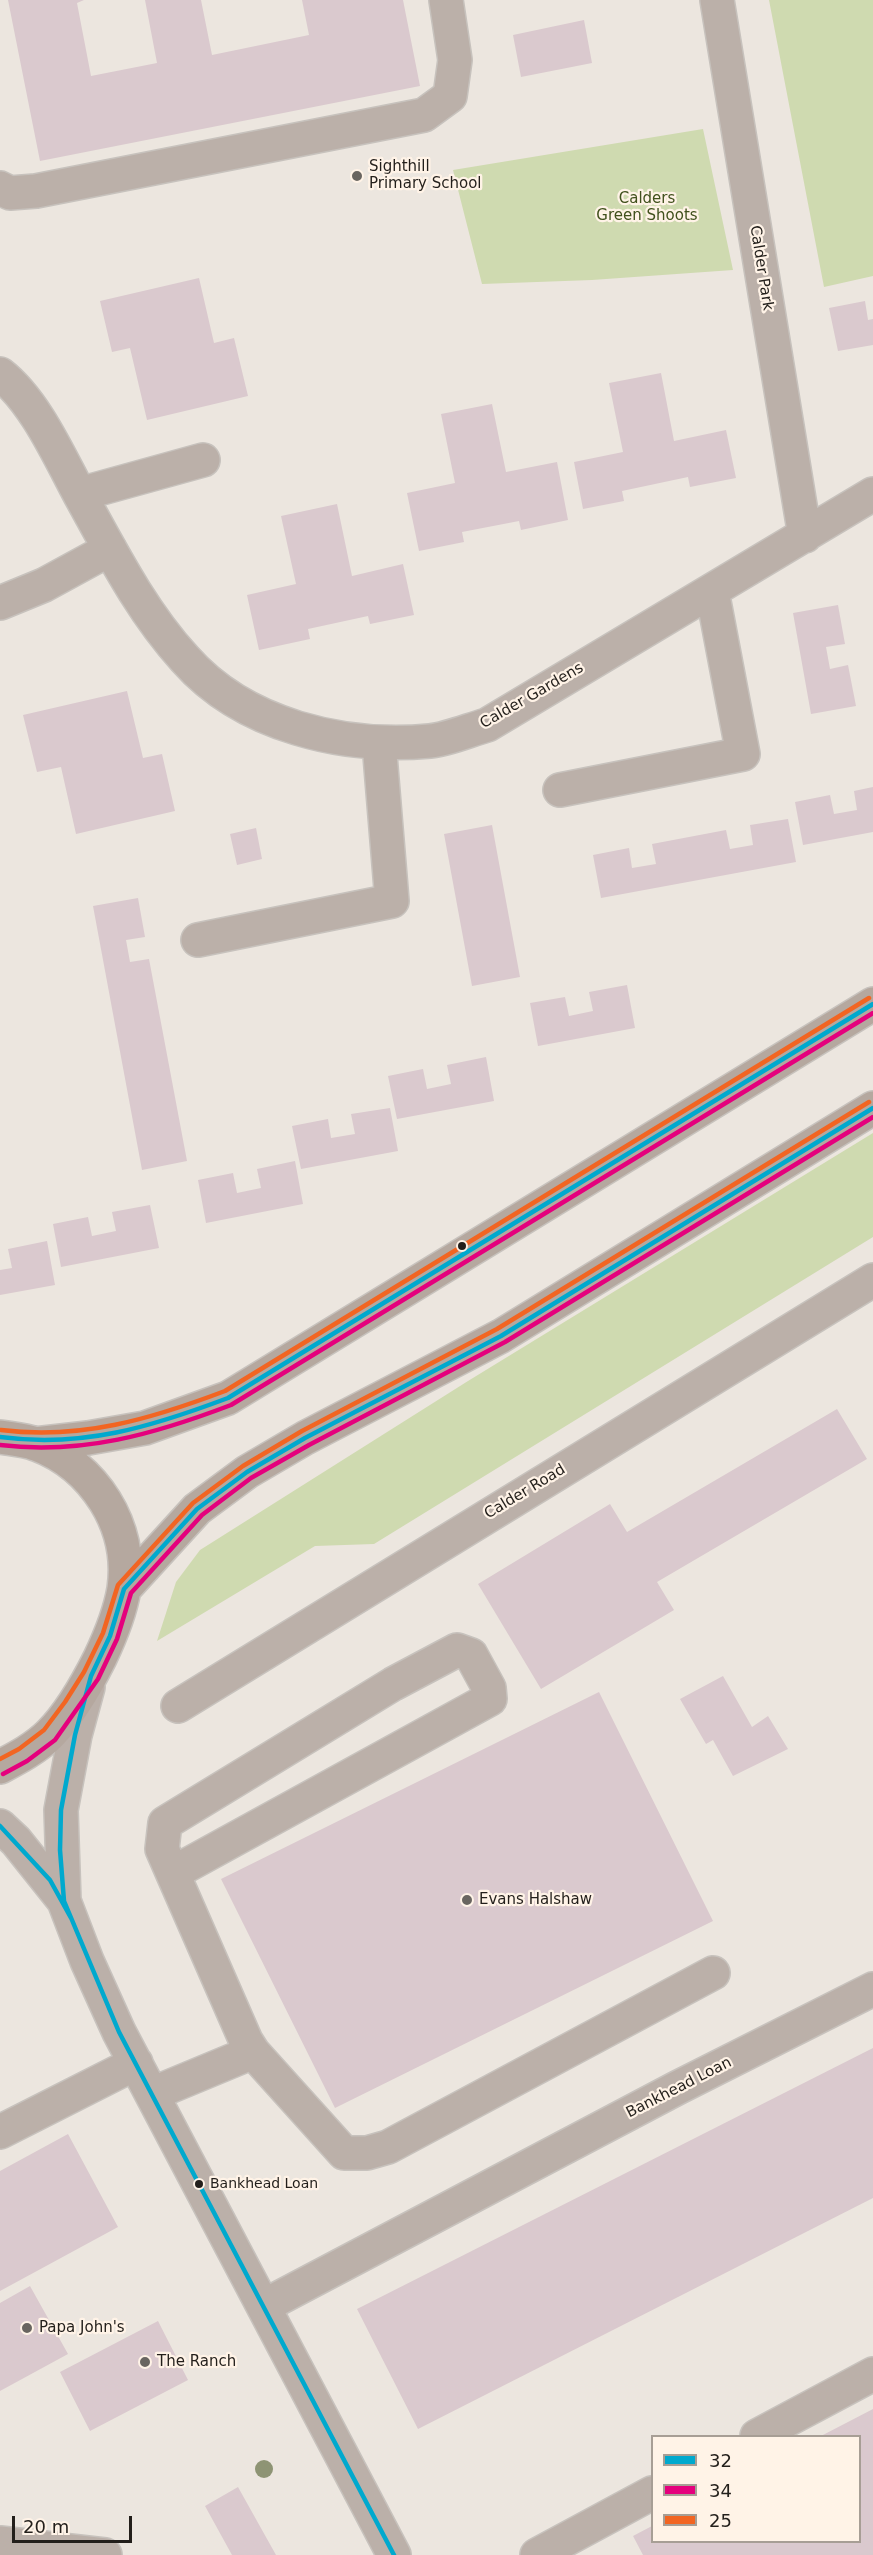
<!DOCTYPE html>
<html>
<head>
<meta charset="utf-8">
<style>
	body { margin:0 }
	#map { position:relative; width:873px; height:2555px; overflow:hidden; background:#ece6df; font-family:"DejaVu Sans",sans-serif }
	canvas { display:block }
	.legend { position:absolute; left:651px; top:2435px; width:210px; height:108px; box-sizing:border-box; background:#fff3e7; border:2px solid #a79e95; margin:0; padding:8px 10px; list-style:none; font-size:18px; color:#231f1b }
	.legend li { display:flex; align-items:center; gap:12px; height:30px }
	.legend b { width:30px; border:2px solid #a79e95 }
	.scale { position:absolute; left:12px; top:2516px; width:120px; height:27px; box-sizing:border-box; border:3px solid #231f1b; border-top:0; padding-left:8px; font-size:18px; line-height:21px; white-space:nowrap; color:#231f1b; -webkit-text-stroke:4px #fff3e7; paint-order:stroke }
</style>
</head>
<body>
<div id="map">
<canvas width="873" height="2555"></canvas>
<ul class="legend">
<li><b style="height:8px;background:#00a9ce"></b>32</li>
<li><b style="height:8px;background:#e5007d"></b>34</li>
<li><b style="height:8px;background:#f26522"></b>25</li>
</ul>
<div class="scale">20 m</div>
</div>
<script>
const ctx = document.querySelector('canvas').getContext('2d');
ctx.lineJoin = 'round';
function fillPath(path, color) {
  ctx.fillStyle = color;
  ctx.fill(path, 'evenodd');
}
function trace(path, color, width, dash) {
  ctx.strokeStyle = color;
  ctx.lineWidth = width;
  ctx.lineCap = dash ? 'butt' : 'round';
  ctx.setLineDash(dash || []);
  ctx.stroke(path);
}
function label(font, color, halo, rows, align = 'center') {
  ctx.font = font + ' "DejaVu Sans",sans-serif';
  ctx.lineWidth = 4.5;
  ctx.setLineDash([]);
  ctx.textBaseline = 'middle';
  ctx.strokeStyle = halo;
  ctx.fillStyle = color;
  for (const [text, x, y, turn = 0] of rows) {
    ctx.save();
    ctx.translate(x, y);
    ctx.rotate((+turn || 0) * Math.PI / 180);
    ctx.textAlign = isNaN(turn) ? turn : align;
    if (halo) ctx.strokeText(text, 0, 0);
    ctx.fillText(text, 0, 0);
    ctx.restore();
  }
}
const green = new Path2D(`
	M769 0H873V276L824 287Z
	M703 129 733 270 592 280 482 284 453 170Z
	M873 1133V1237L374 1544 315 1546 157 1641 176 1582 200 1550 468 1381Z`);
const building = new Path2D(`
	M8 0H84L77 3 91 76 157 63 145 0H201L212 55 309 35 302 0H403L420 86 40 161Z
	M584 20 592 63 521 77 513 35Z
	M199 278 214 343 234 338 248 396 147 420 130 348 112 352 100 301Z
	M865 301 868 320 873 319V345L838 351 829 308Z
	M661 373 674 441 726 430 736 478 690 487 688 477 622 491 624 501 583 509 574 462 623 452 609 383Z
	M492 404 506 472 557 462 568 520 521 530 519 521 462 532 464 542 419 551 407 493 455 483 441 414Z
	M337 504 352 576 403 564 414 615 370 624 368 616 308 629 310 639 259 650 247 595 296 584 281 516Z
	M838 605 845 644 826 647 830 669 848 665 856 706 811 714 793 613Z
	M127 691 143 758 162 754 175 811 76 834 61 767 37 772 23 715Z
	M873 787V832L803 845 795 802 830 795 834 814 857 810 854 791Z
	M788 819 796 862 601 898 593 855 629 848 632 868 656 864 652 844 726 830 730 849 753 845 750 825Z
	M492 825 520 977 472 986 444 834Z
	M256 828 262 859 237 865 230 834Z
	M138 898 145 937 126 940 130 962 149 959 187 1161 142 1170 93 906Z
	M627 985 635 1028 538 1046 530 1003 565 997 569 1016 593 1011 589 992Z
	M486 1057 494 1101 397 1119 388 1076 423 1069 427 1089 451 1084 447 1065Z
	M390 1108 398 1151 301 1169 292 1126 328 1119 331 1138 355 1134 351 1114Z
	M295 1161 303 1204 206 1223 198 1180 233 1173 237 1193 261 1188 257 1169Z
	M150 1205 159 1248 61 1267 53 1224 88 1217 92 1236 116 1231 112 1212Z
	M47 1241 55 1285 0 1295V1270L12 1268 8 1249Z
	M837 1409 867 1459 657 1582 674 1610 541 1689 478 1584 610 1504 627 1532Z
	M723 1676 752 1727 768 1716 788 1749 733 1776 713 1740 706 1744 680 1699Z
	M599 1692 713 1921 335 2108 221 1879Z
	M873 2048V2198L418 2429 357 2309Z
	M68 2134 118 2227 0 2291V2171Z
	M30 2286 68 2354 0 2391V2303Z
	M158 2321 188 2380 90 2431 60 2372Z
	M873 2409V2555H643L633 2536 652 2526V2542H860V2436H821Z
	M238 2487 276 2555H232L205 2506Z`);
const minor = new Path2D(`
	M717 0 805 536
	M0 188 10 193 36 191 424 115 450 96 455 60 446 0
	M0 374C35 401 59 456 80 495 111 551 141 611 185 659 244 726 344 749 430 741 449 739 469 730 487 725L873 494
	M80 494 203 460
	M0 603 44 585 110 549
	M560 790 743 754 712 591
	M198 940 392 901 379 743
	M88 1687 75 1735 61 1810 64 1901 87 1961 119 2032 394 2555
	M178 1706 873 1280
	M0 1826 16 1841 64 1901
	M253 2052 344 2153H367L388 2147 713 1973
	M152 2094 253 2052 246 2041 162 1849 165 1823 393 1684 457 1650 471 1655 489 1688 490 1699 173 1873
	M0 2132 136 2063
	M264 2306 677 2088 873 1989
	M757 2436 873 2374
	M0 2543 105 2555
	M537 2555 652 2493`);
const major = new Path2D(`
	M0 1437C12 1439 25 1440 36 1444 94 1466 133 1526 124 1589 120 1613 110 1637 100 1658 87 1684 70 1714 50 1734 36 1748 17 1758 0 1767
	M35 1444 88 1438 145 1428 228 1398 873 1004
	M124 1589 197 1509 247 1472 305 1438 501 1336 873 1108`);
const bus1 = new Path2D(`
	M0 1437C83 1448 151 1427 228 1398L873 1004
	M0 1826 50 1880 71 1918
	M394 2555 119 2032 64 1901 60 1850 61 1810 75 1735 91 1676 110 1636 124 1589 197 1509 247 1472 305 1438 501 1336 873 1108`);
const bus2 = new Path2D(`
	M0 1445C82 1455 155 1434 231 1405L873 1013
	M3 1774 27 1761 55 1740 98 1679 117 1639 131 1593 202 1515 251 1478 309 1445 505 1342 873 1117`);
const bus3 = new Path2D(`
	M1 1430C81 1440 151 1419 225 1391L869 998
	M0 1759 19 1749 44 1730 65 1702 84 1672 103 1633 118 1585 193 1503 243 1466 302 1431 497 1329 869 1102`);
const trees = [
	[264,2469]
];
const markers = [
	[357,176,6,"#696560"],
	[462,1246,5,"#231f1b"],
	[467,1900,6,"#696560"],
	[199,2184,5,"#231f1b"],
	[27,2328,6,"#696560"],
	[145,2362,6,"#696560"]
];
const busNames = [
	["Bankhead Loan",210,2184]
];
const poiNames = [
	["Sighthill",369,167],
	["Primary School",369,184],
	["Evans Halshaw",479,1900],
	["Papa John's",39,2328],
	["The Ranch",157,2362]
];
const parkNames = [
	["Calders",647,199],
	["Green Shoots",647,216]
];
const streetNames = [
	["Calder Park",761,268,81],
	["Calder Gardens",532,696,-30],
	["Calder Road",525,1492,-31],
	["Bankhead Loan",679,2088,-27]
];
fillPath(green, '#cfdab0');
fillPath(building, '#dac9ce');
trace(minor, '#c7c2bd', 36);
trace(major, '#c7c2bd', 36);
trace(minor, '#bbb0a9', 33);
trace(major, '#b5a89f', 33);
trace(bus1, '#00a9ce', 4.5);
trace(bus2, '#e5007d', 4.5);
trace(bus3, '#f26522', 4.5);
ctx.fillStyle = '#8e9474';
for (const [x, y] of trees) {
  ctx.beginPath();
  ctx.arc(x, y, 9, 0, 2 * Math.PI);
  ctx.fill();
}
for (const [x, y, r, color] of markers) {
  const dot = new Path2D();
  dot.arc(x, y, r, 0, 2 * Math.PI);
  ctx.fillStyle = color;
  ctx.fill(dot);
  trace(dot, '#fff3e7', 2);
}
label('14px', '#231f1b', '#fff3e7', busNames, 'left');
label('15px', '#231f1b', '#fff3e7', poiNames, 'left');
label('15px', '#41511d', '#fff3e7', parkNames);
label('15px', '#231f1b', '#fff3e7', streetNames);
</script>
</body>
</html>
